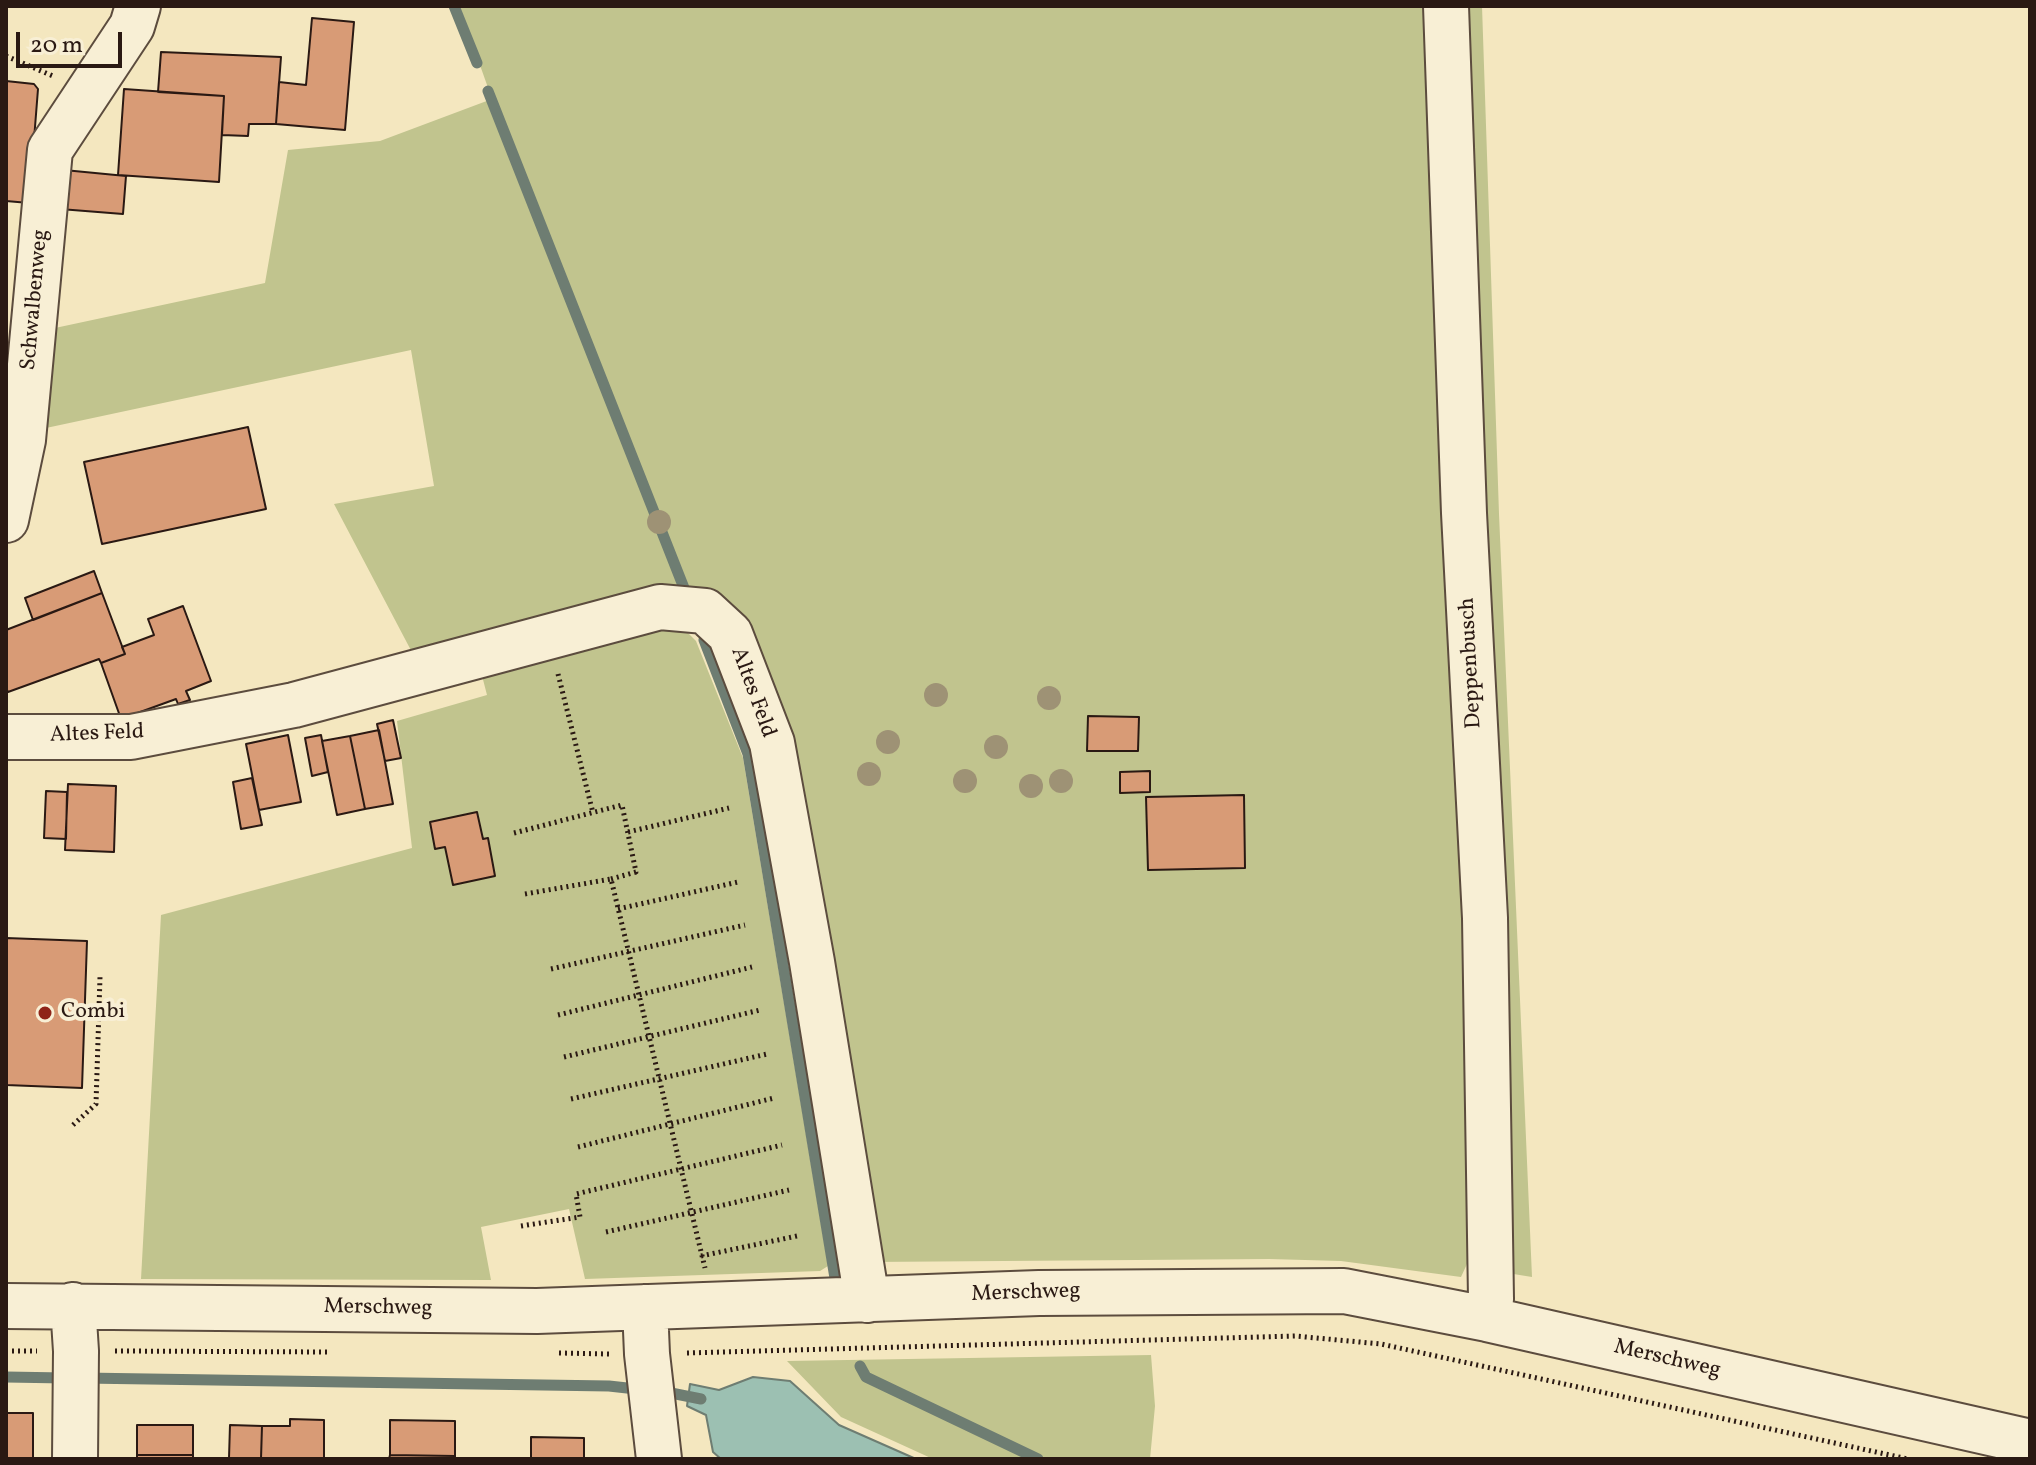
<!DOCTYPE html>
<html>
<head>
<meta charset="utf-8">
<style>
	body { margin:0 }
	#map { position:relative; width:2036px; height:1465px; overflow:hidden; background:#f4e7bf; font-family:Vollkorn,serif }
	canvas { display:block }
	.frame { position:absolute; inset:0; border:8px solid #2a1913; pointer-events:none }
	.scale { position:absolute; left:16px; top:32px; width:106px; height:36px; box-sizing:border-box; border:4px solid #2a1913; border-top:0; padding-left:10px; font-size:24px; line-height:28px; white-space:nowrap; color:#2a1913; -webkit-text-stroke:6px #f8efd5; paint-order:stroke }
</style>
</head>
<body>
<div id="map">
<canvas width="2036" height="1465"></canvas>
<div class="frame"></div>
<div class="scale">20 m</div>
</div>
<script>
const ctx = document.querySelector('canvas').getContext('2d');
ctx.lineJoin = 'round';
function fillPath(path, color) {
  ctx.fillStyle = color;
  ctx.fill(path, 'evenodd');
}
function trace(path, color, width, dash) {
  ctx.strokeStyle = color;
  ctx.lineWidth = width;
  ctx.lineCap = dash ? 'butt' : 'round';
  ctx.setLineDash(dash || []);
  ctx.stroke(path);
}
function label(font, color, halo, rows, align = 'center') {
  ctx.font = font + ' Vollkorn,serif';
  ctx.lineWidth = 8;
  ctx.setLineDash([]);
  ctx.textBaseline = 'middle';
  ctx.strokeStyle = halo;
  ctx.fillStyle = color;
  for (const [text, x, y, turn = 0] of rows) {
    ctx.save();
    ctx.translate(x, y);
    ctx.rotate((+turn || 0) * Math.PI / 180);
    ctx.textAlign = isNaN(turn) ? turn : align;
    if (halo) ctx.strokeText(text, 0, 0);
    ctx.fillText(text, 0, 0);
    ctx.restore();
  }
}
const green = new Path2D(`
	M459 6H1427L1468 920 1472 1253 1461 1277 1341 1261 1269 1259 870 1262 819 955 702 595 415 658 334 504 434 486 411 350 46 428 55 328 265 283 288 150 380 141 492 99Z
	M1459 6H1482L1499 514 1532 1277 1501 1272Z
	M676 621 696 641 743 758 828 1266 820 1271 585 1279 569 1209 481 1227 491 1280 141 1279 161 915 412 848 397 721 487 695 479 664Z
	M1151 1355 1155 1406 1150 1459H933L841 1417 787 1361Z`);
const water = new Path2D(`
	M753 1377 790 1381 839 1425 916 1459H721L713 1452 706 1415 687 1406 690 1384 719 1390Z`);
const stream = new Path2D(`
	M454 6 477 63
	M488 91 684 588
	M704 640 748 754 836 1284
	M860 1366 866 1377 1038 1459
	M6 1377 65 1378
	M83 1378 609 1386 636 1389
	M671 1393 701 1399`);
const building = new Path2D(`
	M312 18 354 22 345 130 276 124 279 82 306 85Z
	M161 52 281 57 276 124H249L248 136 222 135 224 96 158 92Z
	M6 81 34 84 38 89 29 203 6 201Z
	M124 89 224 96 219 182 118 175Z
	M64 170 126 176 123 214 60 209Z
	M248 427 266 509 102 544 84 462Z
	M94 571 102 593 33 620 25 598Z
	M102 593 125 654 101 663 99 659 8 692 6 688V630Z
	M183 606 211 681 186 691 190 700 178 704 176 699 121 719 101 663 125 654 122 647 154 635 148 619Z
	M1088 716 1139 717 1138 751H1087Z
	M393 720 401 758 385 761 377 724Z
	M379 730 393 804 365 809 350 736Z
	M288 735 301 802 259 810 246 744Z
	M321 735 328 772 312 776 305 738Z
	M350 736 365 809 337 815 322 741Z
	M1150 771V792L1120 793V772Z
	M252 778 262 825 241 829 233 782Z
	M68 784 116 786 114 852 65 850Z
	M46 791 67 792 66 839 44 838Z
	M1244 795 1245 868 1148 870 1146 797Z
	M477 812 483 839 488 838 495 876 453 885 445 847 435 849 430 822Z
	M6 938 87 941 82 1088 6 1085Z
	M6 1413H33V1459H6Z
	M290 1419 324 1420V1459H261L262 1426H290Z
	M390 1420 455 1421V1456L390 1455Z
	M137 1425H193V1455H137Z
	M230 1425 262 1426 261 1458H229Z
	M531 1437 584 1438V1459H531Z
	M137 1455H193V1459H137Z
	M390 1455 455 1456V1459H389Z`);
const path = new Path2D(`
	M6 56 53 76
	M558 674 593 813
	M628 832 729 808
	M514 833 622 805 636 872 611 879
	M525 894 611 879 705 1268
	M618 909 738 882
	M551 969 745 925
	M558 1015 752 967
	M564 1057 760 1010
	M571 1099 767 1054
	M73 1125 96 1104 100 977
	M578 1147 774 1098
	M521 1226 580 1217 576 1194 782 1145
	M606 1232 789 1190
	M701 1256 797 1236
	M6 1351H37
	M115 1351 329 1352
	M559 1353 609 1354
	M687 1353 1295 1336 1381 1344 1908 1459`);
const minor = new Path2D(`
	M1446 6 1464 513 1485 918 1491 1299 1487 1319
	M6 520 23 440 50 150 132 26 138 6
	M6 737H131L294 705 660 607 705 611 730 634 772 743 812 962 867 1300
	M73 1305 76 1351 75 1459
	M6 1306 537 1311 1039 1293 1344 1291 1487 1319 2030 1442
	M645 1307 647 1354 659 1459`);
const trees = [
	[659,522],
	[936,695],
	[1049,698],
	[888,742],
	[996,747],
	[869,774],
	[965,781],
	[1061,781],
	[1031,786]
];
const markers = [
	[45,1013,8,"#8f2418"]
];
const streetNames = [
	["Schwalbenweg",36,300,-85],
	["Deppenbusch",1472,663,-93],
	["Altes Feld",752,693,70],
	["Altes Feld",97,735,-2],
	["Merschweg",1026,1294,-2],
	["Merschweg",378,1309,1],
	["Merschweg",1667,1360,13]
];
const poiNames = [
	["Combi",61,1013]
];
fillPath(green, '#c1c48e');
fillPath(water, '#9cc0b2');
trace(water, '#6e7d72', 2);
trace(stream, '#6e7d72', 11);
fillPath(building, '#d89b76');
trace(building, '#2a1913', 2);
trace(minor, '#5c4c3e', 48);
trace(path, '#2a1913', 5, [2, 4]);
trace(minor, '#f8efd5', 44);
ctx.fillStyle = '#9e9275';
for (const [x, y] of trees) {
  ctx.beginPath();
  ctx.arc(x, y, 12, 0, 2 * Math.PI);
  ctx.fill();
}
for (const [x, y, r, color] of markers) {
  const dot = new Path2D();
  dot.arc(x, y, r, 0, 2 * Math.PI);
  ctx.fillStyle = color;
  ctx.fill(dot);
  trace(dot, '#f8efd5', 3);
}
label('22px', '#2a1913', '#f8efd5', streetNames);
label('22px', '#2a1913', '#f8efd5', poiNames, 'left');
</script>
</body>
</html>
